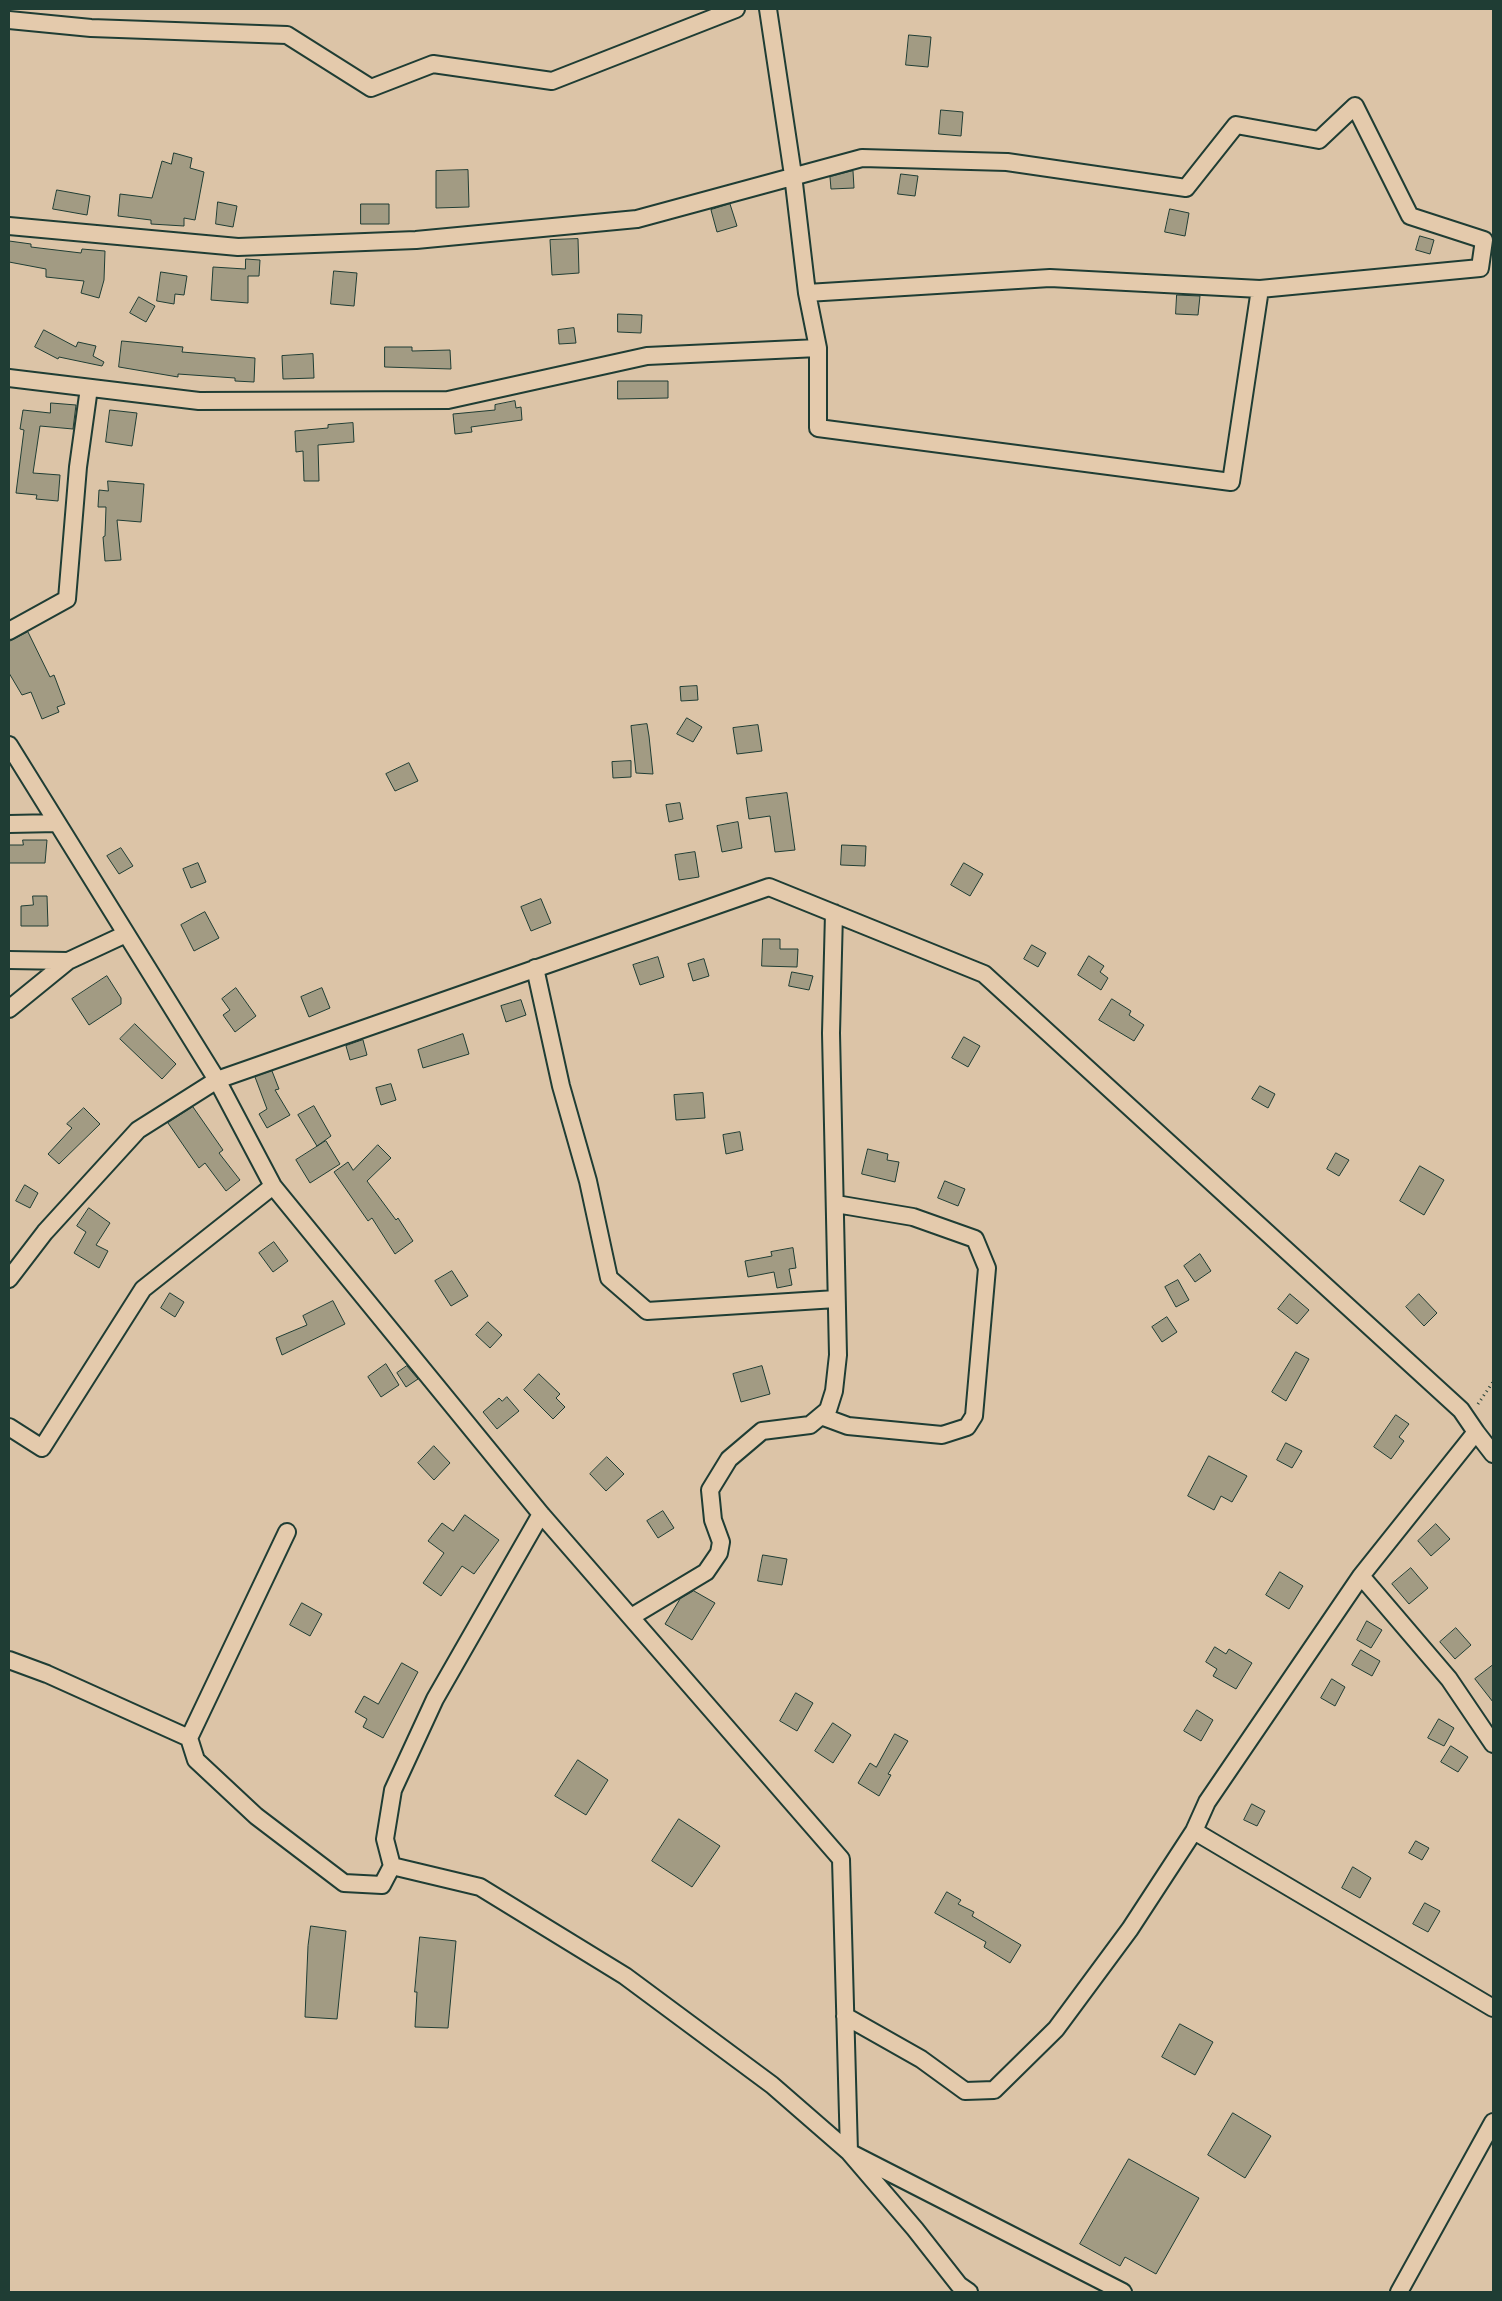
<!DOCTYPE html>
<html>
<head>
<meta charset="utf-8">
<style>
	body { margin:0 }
	#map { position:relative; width:1502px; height:2301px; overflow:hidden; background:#dcc4a7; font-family:Itim,sans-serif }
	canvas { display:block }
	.frame { position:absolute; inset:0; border:10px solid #1f3d34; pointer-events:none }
</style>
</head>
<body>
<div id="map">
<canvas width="1502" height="2301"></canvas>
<div class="frame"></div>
</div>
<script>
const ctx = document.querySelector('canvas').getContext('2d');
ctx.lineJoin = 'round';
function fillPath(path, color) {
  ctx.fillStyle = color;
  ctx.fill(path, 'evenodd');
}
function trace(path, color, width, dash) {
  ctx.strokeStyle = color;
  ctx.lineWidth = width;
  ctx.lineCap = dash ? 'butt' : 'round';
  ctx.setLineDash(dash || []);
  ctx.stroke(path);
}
const building = new Path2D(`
	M909 35 931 37 928 67 906 65Z
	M941 110 963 112 961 136 939 134Z
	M174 153 192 158 190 168 204 172 195 220 184 218V226L151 224V220L118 216 120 194 152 198 162 161 171 164Z
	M468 170 469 207 436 208V171Z
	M853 171 854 188 831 189 830 177Z
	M901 174 918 176 915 196 898 194Z
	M57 190 90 196 87 215 53 209Z
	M218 202 237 206 233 227 216 224Z
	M361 204H389V224H361Z
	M730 204 737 226 717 232 711 210Z
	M1170 209 1189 213 1185 236 1165 232Z
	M1420 236 1434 240 1430 254 1416 250Z
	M578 239 579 273 552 275 550 240Z
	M9 241 31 244V247L81 253 82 249 105 251 104 280 99 298 81 293 84 281 46 277V269L9 262Z
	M246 259 260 260 259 276H248V303L211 300 213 267 245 269Z
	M334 271 357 273 354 306 331 304Z
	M161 272 187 276 184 295 175 294 174 304 157 301Z
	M1177 295 1200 296 1198 315 1176 314Z
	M139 297 155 306 146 322 130 313Z
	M618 314 642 315 641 333 618 332Z
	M574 328 576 343 559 344 558 330Z
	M44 330 76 347 78 342 96 346 93 356 104 362 102 366 59 357 58 359 35 347Z
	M122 341 183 347 182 352 255 358 254 382 235 381V378L178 374V377L119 367Z
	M385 347H412V351L450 350 451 369 385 367Z
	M313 354 314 378 283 379 282 356Z
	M618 381H668V398L618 399Z
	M515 401 516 408 521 407 522 420 471 427 472 432 455 434 453 414 495 410V405Z
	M51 403 76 405 73 429 40 426 33 473 60 475 58 501 36 499 37 495 16 493 24 430 20 429 23 410 50 413Z
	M110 410 137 413 132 446 106 442Z
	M353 423 354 442 318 445 319 481H304L303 451 296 452 295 431 328 428V425Z
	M108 481 144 484 141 522 117 520 121 560 105 561 103 537 105 536 106 507H98L99 490 108 491Z
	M28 632 50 677 54 675 65 704 57 707 59 712 42 719 31 692 22 695 9 673V642Z
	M697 686 698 700 681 701 680 687Z
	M687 718 702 727 693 742 677 734Z
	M647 724 649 736 653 774 636 773 631 726Z
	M758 725 762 751 737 754 733 728Z
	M631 761V777L613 778 612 762Z
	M409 763 418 781 395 791 386 774Z
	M787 793 795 850 775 852 770 816 749 819 746 798Z
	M680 803 683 819 669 822 666 805Z
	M738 822 742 848 722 852 717 826Z
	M23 840H47L45 863H9V845H23Z
	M842 845 866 846 865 866 841 865Z
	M121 848 133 866 119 874 107 856Z
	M695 852 699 877 679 880 675 855Z
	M198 863 206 882 191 888 183 869Z
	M964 863 983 874 970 896 951 885Z
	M33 896H47L48 926H21V906L33 905Z
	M541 899 551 923 531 931 521 907Z
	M205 912 219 938 194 951 181 925Z
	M763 939H780V949H798L797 967 762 966Z
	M1032 945 1046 953 1038 967 1024 959Z
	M1089 956 1104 966 1100 972 1108 978 1101 990 1078 975Z
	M658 957 664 977 640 985 633 965Z
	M704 959 709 976 693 981 688 964Z
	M792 972 813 976 809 990 789 986Z
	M107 976 121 998V1004L89 1025 72 999Z
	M236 988 256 1016 235 1032 223 1015 230 1010 222 999Z
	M322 988 330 1008 309 1017 301 997Z
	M1112 999 1131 1011 1129 1015 1144 1025 1134 1041 1099 1020Z
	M521 1000 526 1015 506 1022 501 1006Z
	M135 1024 176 1064 162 1079 120 1039Z
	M463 1034 469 1054 423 1068 418 1050Z
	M964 1037 980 1046 968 1067 952 1058Z
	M363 1040 367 1055 350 1060 346 1046Z
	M272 1071 279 1089 275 1090 290 1115 267 1128 259 1114 267 1109 255 1077Z
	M391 1084 396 1100 381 1105 376 1088Z
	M1260 1086 1275 1094 1268 1108 1252 1099Z
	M703 1093 705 1118 676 1120 674 1095Z
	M314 1106 331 1136 317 1146 298 1115Z
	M193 1107 223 1150 219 1153 240 1180 226 1191 205 1163 199 1168 168 1123Z
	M84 1108 100 1124 59 1164 48 1154 72 1128 67 1124Z
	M740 1132 743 1150 726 1154 723 1135Z
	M326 1141 340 1164 310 1183 296 1160Z
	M378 1145 391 1158 367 1181 396 1220 398 1218 413 1241 395 1254 372 1218 368 1221 334 1172 348 1162 353 1170Z
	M868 1149 888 1154 887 1160 899 1162 895 1182 862 1174Z
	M1336 1153 1349 1160 1339 1176 1327 1169Z
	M1420 1166 1444 1180 1424 1215 1400 1201Z
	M945 1181 965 1189 958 1206 938 1198Z
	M25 1185 38 1193 30 1208 16 1201Z
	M89 1208 110 1223 96 1245 108 1251 99 1268 74 1253 86 1232 77 1226Z
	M274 1242 288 1261 273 1272 259 1253Z
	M793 1248 796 1268 789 1269 792 1285 777 1288 774 1272 748 1277 745 1261 772 1256 771 1252Z
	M1200 1254 1211 1271 1195 1282 1184 1266Z
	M452 1271 468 1296 451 1306 435 1281Z
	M1178 1280 1189 1300 1176 1307 1165 1287Z
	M170 1293 184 1302 175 1317 161 1308Z
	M1290 1294 1309 1310 1297 1324 1278 1309Z
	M1419 1294 1437 1313 1424 1326 1406 1307Z
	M333 1301 345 1324 282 1355 276 1338 307 1325 303 1316Z
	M1167 1317 1177 1332 1162 1342 1152 1327Z
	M488 1322 502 1335 490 1348 476 1335Z
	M1296 1352 1309 1359 1286 1401 1272 1392Z
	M386 1364 399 1385 381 1397 368 1377Z
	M407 1366 418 1379 406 1387 397 1373Z
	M762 1366 770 1394 741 1402 733 1374Z
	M539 1374 560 1394 556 1398 565 1407 553 1419 524 1390Z
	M507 1397 519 1411 497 1429 483 1412 499 1398 502 1401Z
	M1396 1415 1409 1424 1399 1437 1404 1441 1391 1459 1374 1447Z
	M1286 1443 1302 1451 1292 1468 1277 1460Z
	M434 1446 450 1463 434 1480 418 1463Z
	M1209 1456 1247 1476 1232 1502 1221 1496 1214 1510 1188 1496Z
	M607 1457 624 1474 606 1491 590 1474Z
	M663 1511 674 1528 658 1538 647 1521Z
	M465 1515 499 1540 474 1574 462 1566 441 1596 423 1583 444 1553 428 1541 442 1523 453 1531Z
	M1436 1524 1450 1539 1431 1556 1418 1541Z
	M763 1555 787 1559 782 1585 758 1581Z
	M1411 1568 1428 1588 1409 1604 1392 1584Z
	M1280 1572 1303 1586 1289 1609 1266 1595Z
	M694 1591 715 1603 692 1640 665 1624 680 1599Z
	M302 1603 322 1614 310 1636 290 1625Z
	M1367 1621 1382 1630 1371 1648 1357 1640Z
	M1456 1628 1471 1645 1455 1659 1440 1642Z
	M1215 1647 1226 1654 1229 1649 1252 1663 1236 1689 1213 1676 1217 1669 1206 1662Z
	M1361 1650 1380 1661 1372 1676 1352 1665Z
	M402 1663 418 1672 383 1738 363 1727 367 1719 355 1712 364 1696 378 1704Z
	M1493 1665V1702L1475 1679Z
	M1332 1679 1345 1687 1335 1706 1321 1698Z
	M796 1693 813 1703 797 1731 780 1721Z
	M1197 1710 1213 1720 1201 1741 1184 1731Z
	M1439 1719 1454 1728 1444 1746 1428 1738Z
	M833 1723 851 1735 833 1763 815 1751Z
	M895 1734 908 1741 888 1774 891 1775 879 1796 858 1783 870 1763 876 1767Z
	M1451 1746 1468 1757 1458 1772 1441 1762Z
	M578 1760 608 1780 586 1815 555 1796Z
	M1252 1804 1265 1811 1257 1826 1244 1820Z
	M679 1819 720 1846 692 1887 652 1861Z
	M1416 1841 1429 1848 1422 1860 1409 1853Z
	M1353 1867 1371 1878 1360 1898 1342 1888Z
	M947 1892 961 1900 958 1904 974 1912 972 1916 1021 1945 1010 1963 984 1947 986 1942 935 1913Z
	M1425 1903 1440 1911 1428 1932 1413 1924Z
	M311 1926 346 1931 337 2019 305 2017 308 1946Z
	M420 1937 456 1941 448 2028 415 2027 417 1992H415Z
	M1180 2024 1213 2042 1195 2075 1162 2057Z
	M1233 2113 1271 2136 1245 2178 1208 2155Z
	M1129 2159 1199 2198 1156 2274 1125 2257 1120 2266 1080 2244Z`);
const path = new Path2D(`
	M1478 1404 1493 1382`);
const street = new Path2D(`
	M9 20 91 28 287 35 371 88 433 64 552 81 736 9
	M9 226 238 247 416 240 637 219 862 158 1007 162 1186 188 1236 125 1319 140 1355 106 1410 216 1484 240 1480 268 1260 289 1050 278 807 293
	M818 348V428L1231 482 1260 289
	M9 378 199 401 448 400 647 356 818 348 807 293 793 175 768 9
	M9 631 67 599 78 467 89 388
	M9 745 217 1080 273 1186 541 1514 841 1859 849 2152 915 2229 959 2285 969 2292
	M9 824 57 823
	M9 960 68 961 126 934
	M535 968 561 1086 588 1181 609 1278 647 1311 836 1299
	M9 1009 68 961
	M9 1279 45 1232 138 1130 217 1080 769 887 984 974 1461 1410 1476 1432 1361 1576 1207 1802 1194 1831 1493 2008
	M821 1416 848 1426 942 1435 967 1427 974 1416 987 1268 975 1239 913 1217 836 1204
	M9 1427 42 1448 143 1289 273 1186
	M1476 1432 1493 1454
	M1361 1576 1449 1679 1493 1744
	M631 1617 706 1572 719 1553 721 1542 713 1520 710 1490 729 1459 762 1431 810 1425 828 1410 834 1391 838 1355 831 1033 834 913
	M9 1660 47 1674 189 1738 196 1760 256 1816 344 1883 382 1885 392 1866 480 1887 625 1976 772 2085 849 2152 1123 2292
	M189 1738 287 1532
	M392 1866 385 1839 393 1790 435 1699 541 1514
	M845 2016 921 2059 965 2091 994 2090 1056 2029 1130 1929 1194 1831
	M1399 2292 1493 2122`);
fillPath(building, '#a29b83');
trace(building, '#1f3d34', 1);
trace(street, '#1f3d34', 20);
trace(path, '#1f3d34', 3, [1, 4]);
trace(street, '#e4caac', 16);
</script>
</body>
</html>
